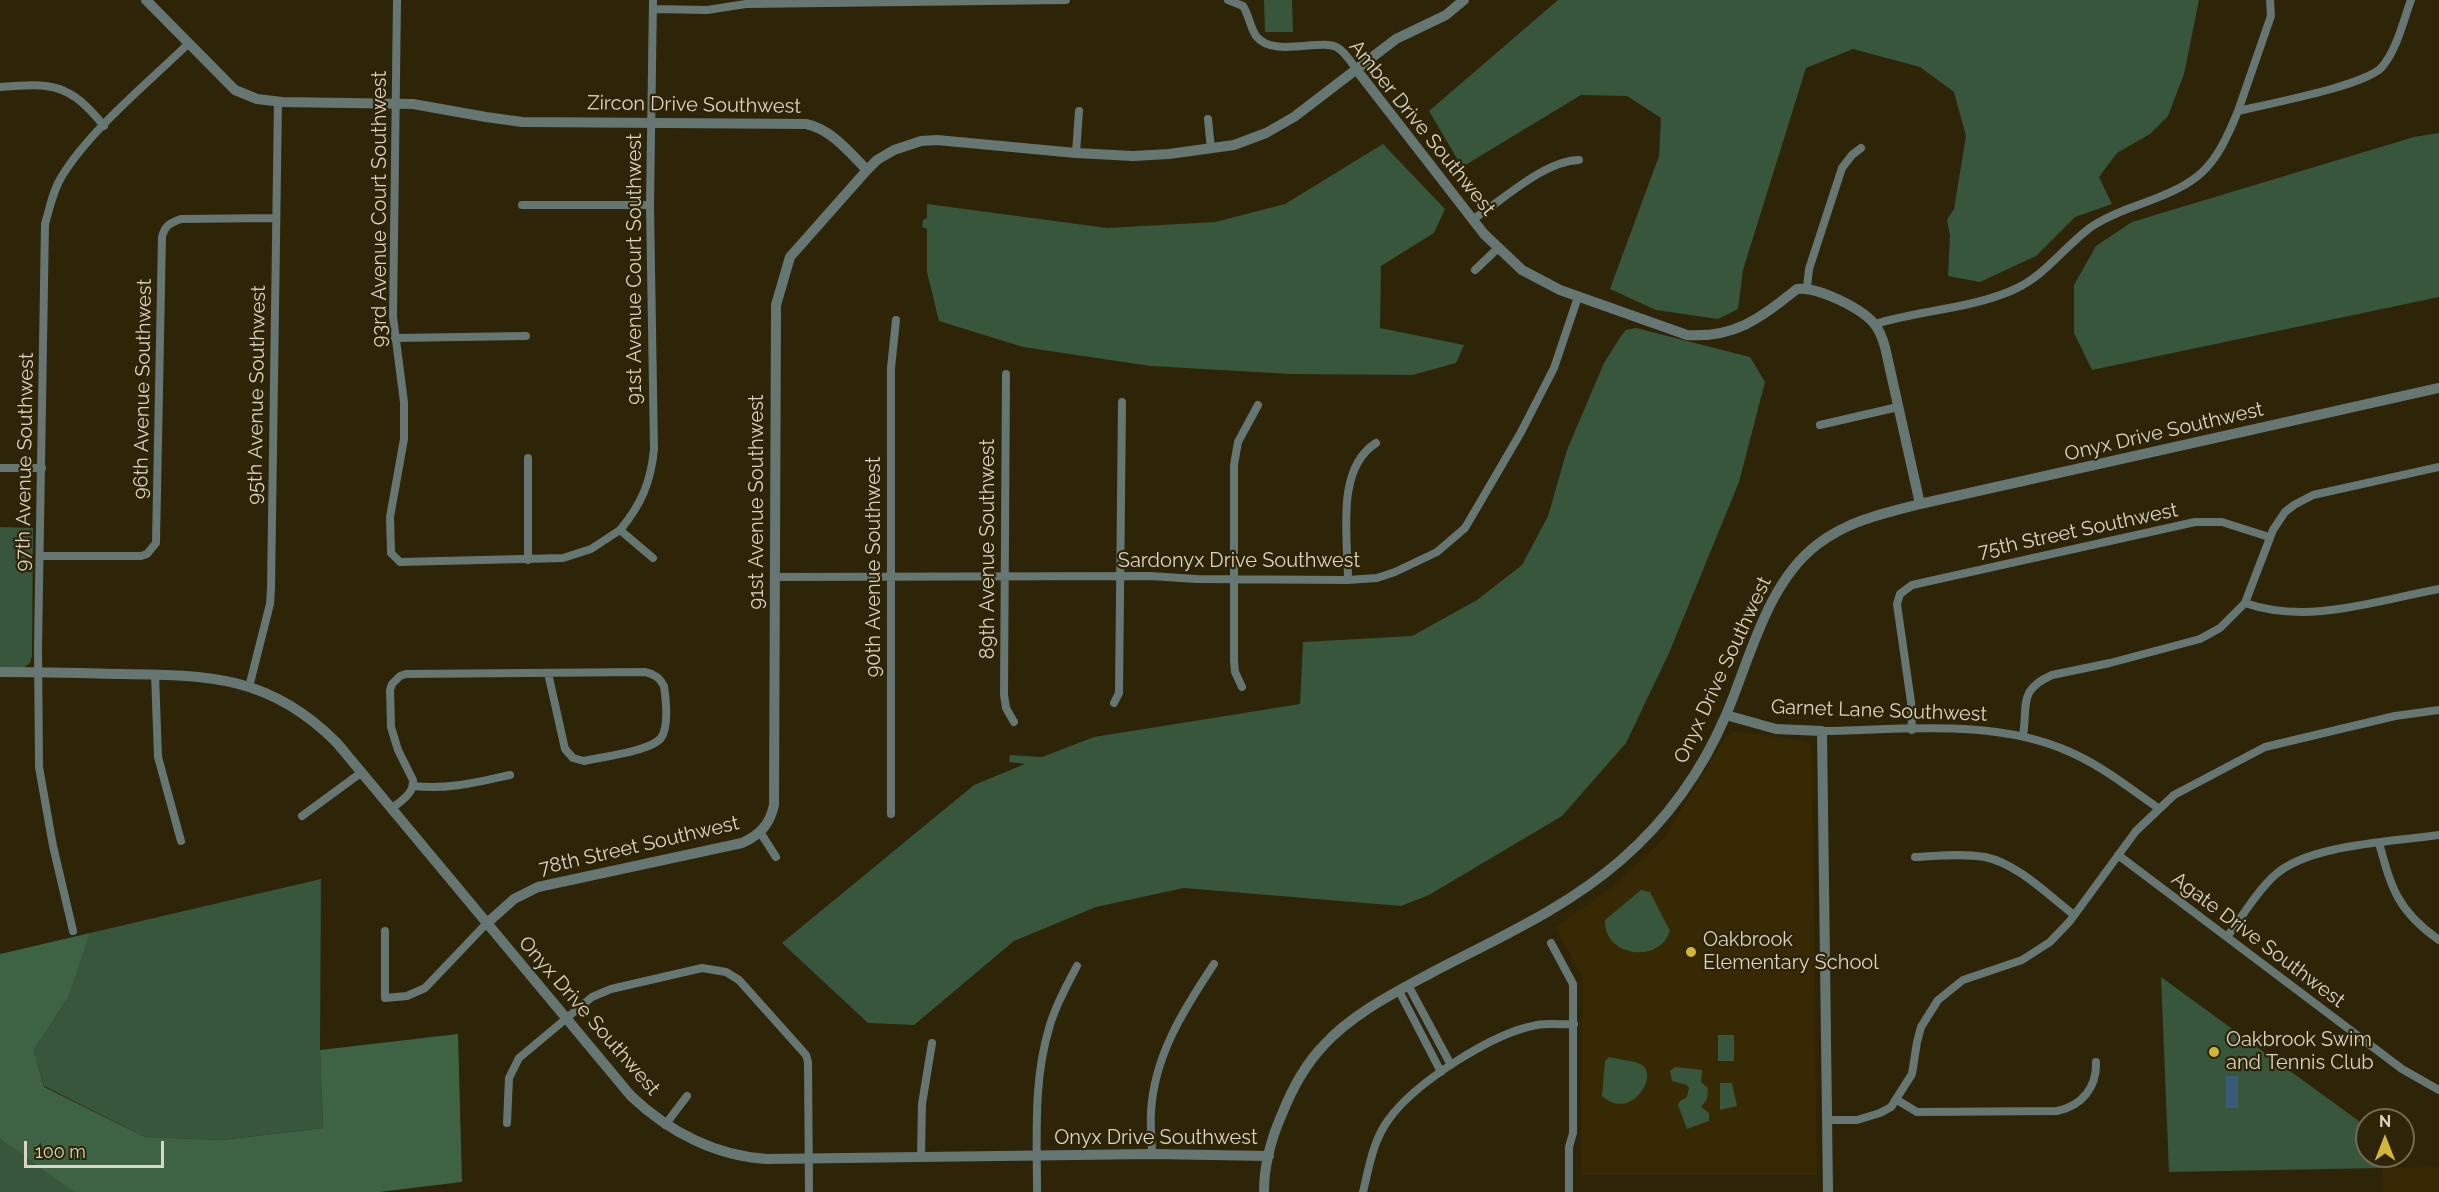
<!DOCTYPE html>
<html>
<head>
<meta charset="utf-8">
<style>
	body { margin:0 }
	#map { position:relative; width:2439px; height:1192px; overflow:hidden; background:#2e2407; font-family:Raleway,sans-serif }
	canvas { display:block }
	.north { position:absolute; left:2355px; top:1108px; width:60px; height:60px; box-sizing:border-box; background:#2e2407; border:2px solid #736a53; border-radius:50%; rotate:0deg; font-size:16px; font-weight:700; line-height:24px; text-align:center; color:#dad4c4 }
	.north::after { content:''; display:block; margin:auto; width:21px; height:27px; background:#d4b635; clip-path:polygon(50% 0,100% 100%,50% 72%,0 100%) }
	.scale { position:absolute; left:24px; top:1141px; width:140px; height:27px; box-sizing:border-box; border:3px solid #dad4c4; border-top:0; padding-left:8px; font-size:18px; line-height:21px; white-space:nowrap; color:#dad4c4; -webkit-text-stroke:4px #2e2407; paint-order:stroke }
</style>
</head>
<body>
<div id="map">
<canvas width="2439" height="1192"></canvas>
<div class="north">N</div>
<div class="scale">100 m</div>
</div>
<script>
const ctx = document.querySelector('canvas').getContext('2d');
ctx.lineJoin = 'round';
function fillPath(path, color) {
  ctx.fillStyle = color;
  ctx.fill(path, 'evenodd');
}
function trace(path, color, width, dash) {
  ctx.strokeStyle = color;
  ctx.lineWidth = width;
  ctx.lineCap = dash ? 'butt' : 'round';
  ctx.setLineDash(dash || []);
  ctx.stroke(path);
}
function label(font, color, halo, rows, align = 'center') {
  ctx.font = font + ' Raleway,sans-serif';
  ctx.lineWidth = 4.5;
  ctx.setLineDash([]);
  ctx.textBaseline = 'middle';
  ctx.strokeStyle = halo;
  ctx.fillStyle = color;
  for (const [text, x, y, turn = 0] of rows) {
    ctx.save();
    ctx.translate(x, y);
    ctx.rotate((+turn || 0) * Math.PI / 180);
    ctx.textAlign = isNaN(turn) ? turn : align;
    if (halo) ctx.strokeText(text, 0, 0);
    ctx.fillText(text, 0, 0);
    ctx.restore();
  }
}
const built = new Path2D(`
	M1734 732H1744L1803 741 1812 747 1817 1175H1581L1583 978 1555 927 1614 886 1664 838 1727 735Z
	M2439 1167V1192H2383L2382 1168Z`);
const green = new Path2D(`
	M1264 0H1292L1293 32H1265Z
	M1558 0H2199L2184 74 2168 116 2150 134 2117 153 2099 177 2112 204 2075 217 2036 256 1980 282 1948 276 1950 235 1947 220 1954 209 1966 136 1954 92 1920 67 1853 49 1806 68 1743 270 1738 309 1718 319 1656 310 1610 289 1659 156 1661 118 1627 96 1581 95 1462 167 1429 111Z
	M2439 133V297L2092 370 2074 333V285L2096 246 2132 222 2414 137Z
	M1383 144 1445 209 1434 233 1381 266 1380 328 1464 345 1456 363 1412 375 1291 374 1150 366 1023 347 939 321 927 272V229L922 227 923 220 927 218V204L1107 228 1215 222 1285 204Z
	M1636 328 1750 357 1765 382 1739 482 1669 653 1626 743 1562 816 1429 895 1401 906 1184 888 1096 907 1014 941 914 1025 868 1023 782 943 974 785 1025 764 1009 762 1010 755 1042 757 1094 737 1300 704 1303 642 1412 636 1477 600 1522 565 1548 516 1567 450 1604 363 1621 336 1626 330Z
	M0 527 33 528 32 656 30 663 22 669 0 668Z
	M321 879 320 1050 323 1128 222 1140 145 1137 44 1086 34 1050 69 996 90 933Z
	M1641 890 1650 892 1670 931C1659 965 1603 956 1605 920Z
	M2161 977 2367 1127V1156H2389L2382 1168 2169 1172Z
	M1718 1035H1734V1061H1718Z
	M1609 1057C1618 1060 1634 1060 1642 1065 1659 1076 1631 1122 1602 1096L1605 1061Z
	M1675 1067 1702 1070 1701 1082 1708 1088 1707 1099 1701 1107 1709 1113V1121L1687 1129 1678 1105 1680 1101 1687 1097 1689 1088 1687 1085 1672 1081 1670 1071Z
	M1720 1083H1732L1737 1106 1720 1110Z
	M0 1139 71 1189 74 1192H0Z`);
const forest = new Path2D(`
	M90 933 69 996 34 1050 44 1087 145 1137 222 1140 323 1128 320 1050 458 1034 462 1182 379 1192H74L0 1139V954Z`);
const water = new Path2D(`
	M2226 1076H2238V1108H2226Z`);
const minor = new Path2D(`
	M397 0 393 317 404 402V439L390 517 391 553 400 562 563 558 591 549 620 530 653 558
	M1228 0 1243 6C1249 15 1250 27 1256 36 1274 59 1322 37 1338 48 1346 53 1351 62 1356 69
	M653 9 707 10 746 4 1066 0
	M0 87C53 83 69 83 104 126
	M2238 111 2271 16 2270 0
	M1208 119 1211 149
	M1076 153 1079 111
	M522 205H650
	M1472 220C1502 201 1543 161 1579 160
	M1475 270 1497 249
	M1807 287 1809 269 1842 168 1852 155 1861 148
	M1875 324C1920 310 1970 309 2013 290 2045 276 2064 247 2091 227 2106 217 2124 210 2141 204 2201 182 2214 170 2238 111 2267 104 2365 86 2382 67 2397 49 2403 22 2411 0
	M395 338 526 336
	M1006 374 1004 695 1006 708 1014 722
	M1820 425 1898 407
	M528 458V560
	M0 468H42
	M620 530C641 505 651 482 654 449L650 205 653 0
	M41 556H141L147 554 156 543 162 237C165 225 170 223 181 219L275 218
	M775 577 1150 576 1196 579 1348 580 1377 578 1395 572 1437 552 1465 528 1520 434 1554 368 1578 297
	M1348 580C1348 538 1335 469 1376 443
	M2245 603C2308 625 2375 601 2439 589
	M155 674 158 757 181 841
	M249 687 270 604 271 589 278 101
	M1242 687 1235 672 1234 661V465L1238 442 1258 405
	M1114 703 1119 693 1122 402
	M1912 730 1911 702 1897 604 1900 594 1912 585 2195 522H2222L2269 537
	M1822 731C1902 730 1995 718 2070 752 2102 766 2129 788 2158 808
	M2023 736C2028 704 2018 690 2052 675L2110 663 2200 639 2220 628 2245 603 2273 530 2285 512 2294 505 2313 495 2439 467
	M414 786C447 790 478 782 510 775
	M391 809C401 801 414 794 413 780L398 750 391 727 390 690 392 684 400 676 406 674 645 672C655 674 660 678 664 686 666 700 669 727 661 738 651 751 601 757 584 761L573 758 565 749 548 673
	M891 814V368L896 320
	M302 816 362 772
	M760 832 776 857
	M2379 843C2392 890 2398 911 2439 940
	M2118 855 2402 1069 2439 1090
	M1915 857C1937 856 1962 853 1985 857 2018 864 2048 895 2074 915
	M73 931 53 846 39 767 38 647 45 224C50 207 53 190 62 176 90 130 149 82 189 43
	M385 931V998L407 996 425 988 486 924
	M2227 937C2242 917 2256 892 2275 875 2309 844 2393 842 2439 835
	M1551 943 1573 984V1133L1569 1147V1192
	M1408 985 1451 1065
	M1399 991 1441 1072
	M1897 1100 1917 1112 2057 1111C2082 1106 2097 1087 2096 1062
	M1827 1120H1857L1880 1113 1891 1107 1912 1074 1917 1042 1921 1027 1938 1000 1963 980 2022 960 2050 942 2070 921 2136 831 2174 795 2265 747 2395 716 2439 710
	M507 1123 509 1078 519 1058 592 997 611 989 702 968 726 972 739 980 806 1055 808 1062 809 1192
	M665 1125 687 1096
	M1152 1154C1152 1140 1150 1126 1151 1112 1154 1056 1184 1009 1214 964
	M921 1157 922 1104 932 1043
	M1037 1192C1037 1136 1033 1079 1050 1025 1056 1004 1067 985 1077 966
	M1363 1192C1369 1167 1373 1140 1389 1119 1415 1083 1492 1033 1537 1025 1549 1023 1562 1025 1574 1024`);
const tertiary = new Path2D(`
	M146 0 235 90 257 99 282 102 413 104 486 117 522 122 806 124C831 129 849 152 867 170
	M1356 69 1484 234 1522 270 1560 290 1687 335C1736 338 1760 318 1797 289 1817 286 1864 309 1876 326 1880 332 1883 340 1885 347L1920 504
	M0 672C40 672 79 673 119 674 208 675 270 675 337 743L631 1096C669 1132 716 1156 767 1159L1152 1154 1269 1156
	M1726 715 1776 729 1822 731 1828 1192
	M486 924 514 899 538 887 742 843C760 835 770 824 774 805L776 305 790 257 867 170 877 160 894 150 921 141 937 140 1076 153 1133 156 1169 154 1234 145 1266 133 1294 117 1396 39 1446 15 1464 0
	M1264 1192C1264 1165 1271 1139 1282 1114 1292 1089 1304 1066 1323 1046 1352 1014 1394 993 1431 973 1496 939 1565 909 1621 860 1667 820 1702 771 1726 715 1750 659 1767 582 1818 544 1848 521 1884 513 1920 504L2439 388`);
const markers = [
	[1691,952,6,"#d4b635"],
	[2214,1052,6,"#d4b635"]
];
const streetNames = [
	["Zircon Drive Southwest",694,105,1],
	["Amber Drive Southwest",1422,128,51],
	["93rd Avenue Court Southwest",380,209,-90],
	["91st Avenue Court Southwest",635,269,-90],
	["96th Avenue Southwest",143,389,-89],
	["95th Avenue Southwest",257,395,-89],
	["Onyx Drive Southwest",2164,432,-13],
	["97th Avenue Southwest",25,462,-89],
	["91st Avenue Southwest",757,502,-90],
	["75th Street Southwest",2078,531,-12],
	["89th Avenue Southwest",988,549,-90],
	["Sardonyx Drive Southwest",1239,561],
	["90th Avenue Southwest",874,567,-90],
	["Onyx Drive Southwest",1723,670,-65],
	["Garnet Lane Southwest",1879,711,2],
	["78th Street Southwest",639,846,-13],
	["Agate Drive Southwest",2258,940,37],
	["Onyx Drive Southwest",589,1016,49],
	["Onyx Drive Southwest",1156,1138]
];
const poiNames = [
	["Oakbrook",1703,940],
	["Elementary School",1703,963],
	["Oakbrook Swim",2226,1040],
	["and Tennis Club",2226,1063]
];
fillPath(built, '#362903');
fillPath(green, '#37563c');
fillPath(forest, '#3e6244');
fillPath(water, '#3b5b7b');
trace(minor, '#667673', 8);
trace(tertiary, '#667673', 10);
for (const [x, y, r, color] of markers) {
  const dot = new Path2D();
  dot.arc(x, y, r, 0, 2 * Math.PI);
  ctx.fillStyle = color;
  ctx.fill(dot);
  trace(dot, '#2e2407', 2);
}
label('20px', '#dad4c4', '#2e2407', streetNames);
label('20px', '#dad4c4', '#2e2407', poiNames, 'left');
</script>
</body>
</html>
